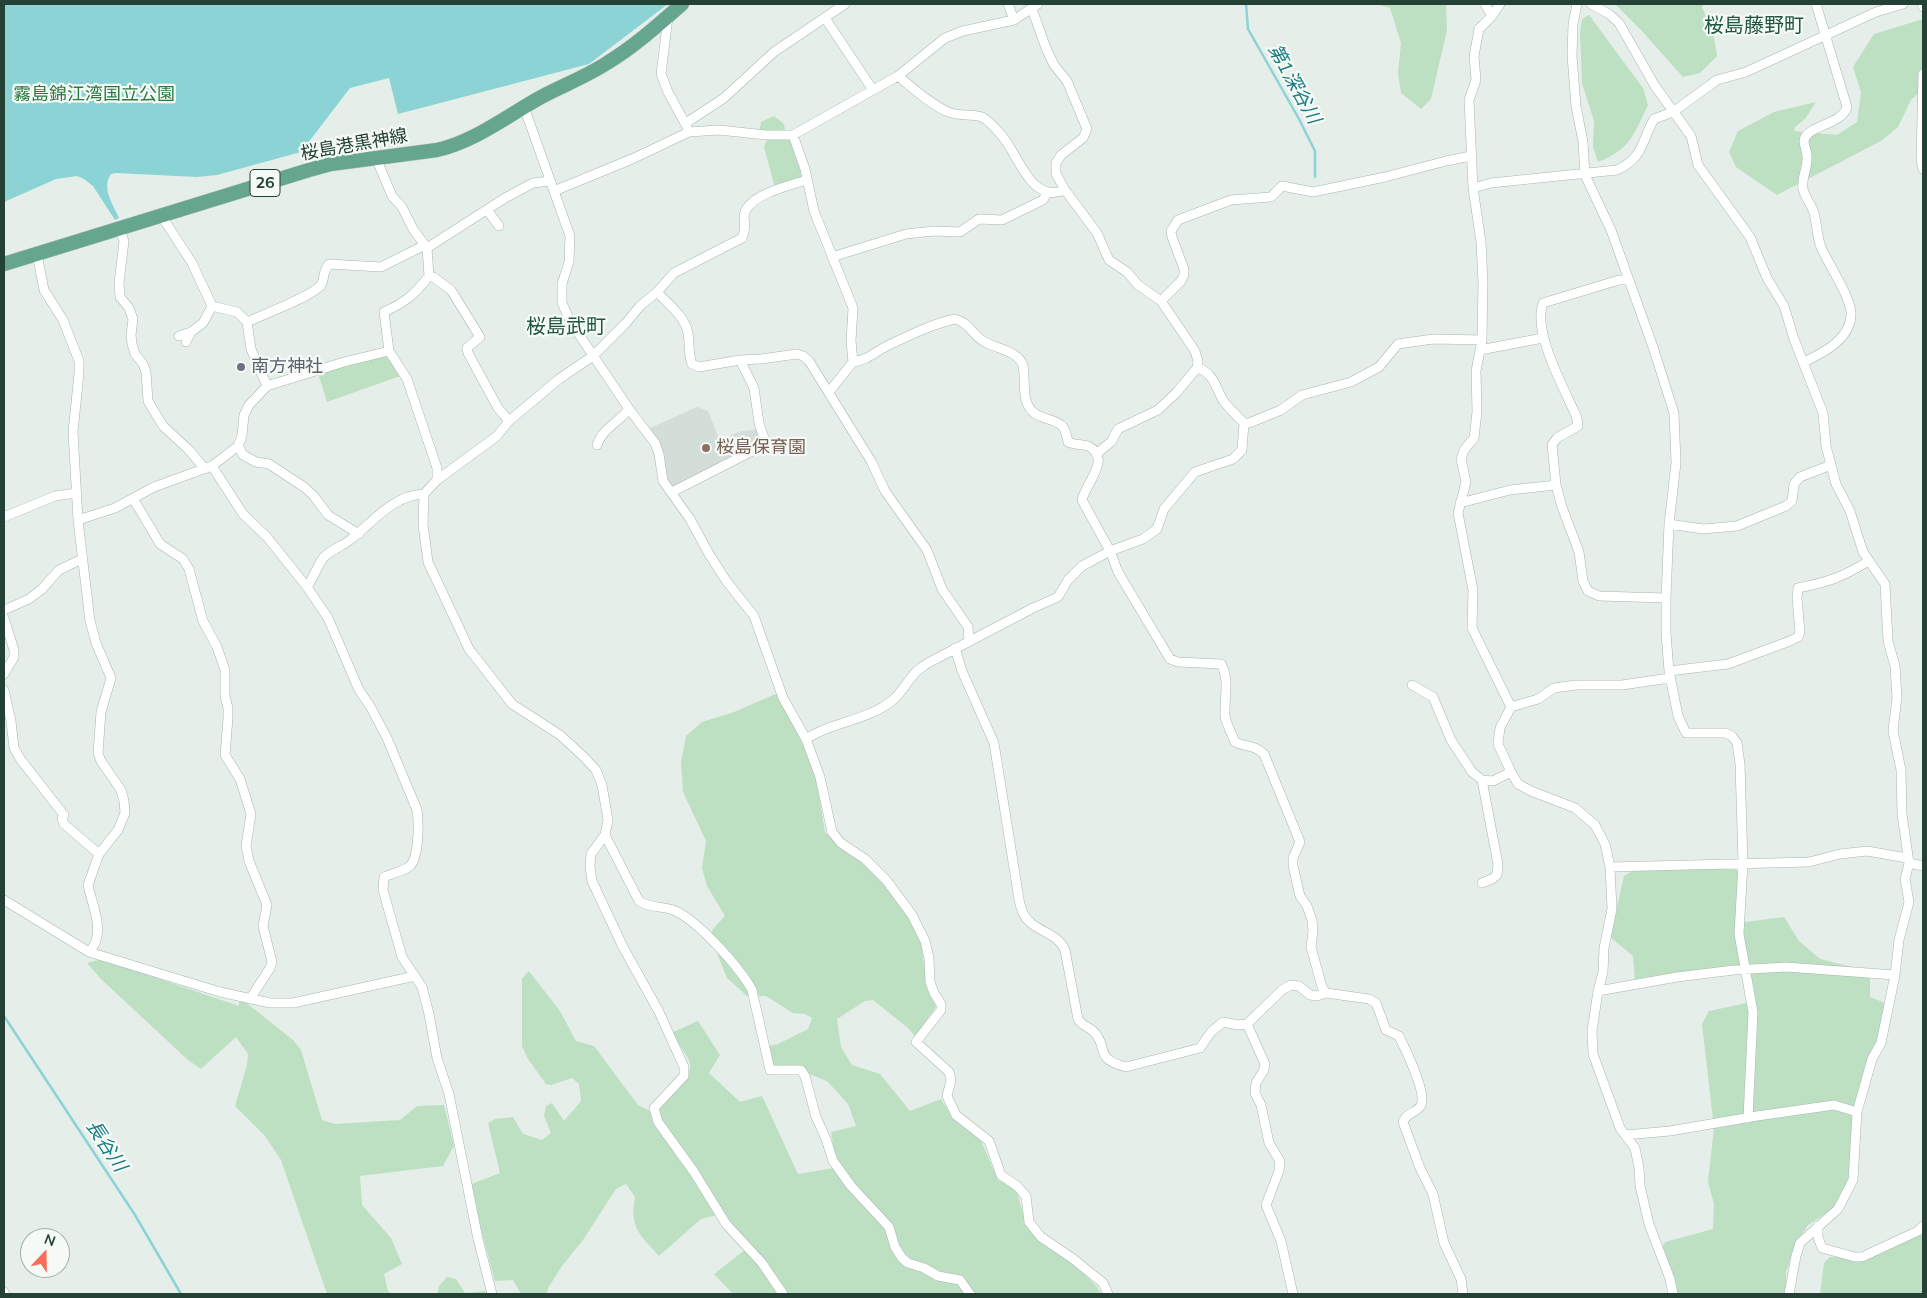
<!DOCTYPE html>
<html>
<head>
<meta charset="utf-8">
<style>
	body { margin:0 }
	#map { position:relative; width:1927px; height:1298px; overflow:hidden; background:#e5eee9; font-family:Mulish,sans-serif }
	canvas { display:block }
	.frame { position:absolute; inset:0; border:5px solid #234135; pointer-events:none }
	.north { position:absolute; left:20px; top:1228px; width:50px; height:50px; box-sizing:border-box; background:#f6faf7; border:1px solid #a2b0a9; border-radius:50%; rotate:21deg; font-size:14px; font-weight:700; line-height:20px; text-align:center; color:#234135 }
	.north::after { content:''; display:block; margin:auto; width:18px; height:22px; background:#f76d5a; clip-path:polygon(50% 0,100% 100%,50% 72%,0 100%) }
</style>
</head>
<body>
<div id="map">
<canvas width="1927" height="1298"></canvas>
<div class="frame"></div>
<div class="north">N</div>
</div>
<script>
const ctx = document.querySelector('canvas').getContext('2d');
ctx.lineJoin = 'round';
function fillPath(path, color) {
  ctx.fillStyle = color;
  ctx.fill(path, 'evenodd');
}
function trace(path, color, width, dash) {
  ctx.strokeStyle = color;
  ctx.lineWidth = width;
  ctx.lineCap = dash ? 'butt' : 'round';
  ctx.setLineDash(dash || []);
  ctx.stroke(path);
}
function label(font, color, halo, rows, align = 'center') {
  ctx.font = font + ' Mulish,"Noto Sans JP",sans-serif';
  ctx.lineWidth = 4.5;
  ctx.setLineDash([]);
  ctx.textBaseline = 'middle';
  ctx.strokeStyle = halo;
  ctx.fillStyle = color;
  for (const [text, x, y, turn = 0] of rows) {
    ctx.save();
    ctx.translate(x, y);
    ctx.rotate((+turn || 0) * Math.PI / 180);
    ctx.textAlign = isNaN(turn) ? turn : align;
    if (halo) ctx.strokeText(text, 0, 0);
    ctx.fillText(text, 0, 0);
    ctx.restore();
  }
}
const built = new Path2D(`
	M697 407 708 411 720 441 738 432 757 429 761 442 672 488 648 429Z`);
const green = new Path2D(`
	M1376 4H1446L1447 30 1431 99 1421 109 1401 93 1398 73 1401 43 1390 8Z
	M1615 4H1704L1702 7 1713 32 1717 56 1700 73 1683 77 1641 30Z
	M1589 15 1643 88 1648 105C1634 134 1630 150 1598 162L1593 147 1594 121 1582 83 1580 32 1582 19Z
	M1923 19V89L1911 100 1898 127 1881 141 1777 195 1736 167 1729 152 1738 131 1774 112 1816 102 1805 119 1795 127 1794 131 1837 135 1857 122 1861 92 1853 67 1874 34Z
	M774 116 784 124 785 130 759 132 761 122Z
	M767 139H789L792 141 803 176 798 181 775 188 764 147Z
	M388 353 400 376 327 402 318 373Z
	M778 693 805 749 816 779 825 832 839 846 868 865 905 911 921 941 926 981 936 1007 915 1036 908 1028 873 1000 865 1001 837 1019 841 1047 852 1065 880 1074 910 1111 941 1099 953 1119 981 1141 998 1180 1016 1189 1027 1227 1045 1246 1068 1258 1097 1287 1101 1294H733L714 1274 750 1246 727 1217 717 1215 701 1219 659 1256C640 1235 629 1227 635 1197L626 1184 616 1189 583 1240 562 1266 548 1288 547 1294H521L513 1280 495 1281 469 1185 500 1173 488 1123 495 1119 513 1117 523 1134 542 1140 551 1133 544 1116 546 1106 552 1103 564 1121 581 1101 579 1084 572 1078 551 1085 546 1084 528 1059 522 1046V978L529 971 560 1011 576 1041 594 1046 638 1105 652 1112C662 1104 693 1078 690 1064 689 1056 676 1041 671 1033L698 1021 720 1055 709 1073 740 1102 762 1096 798 1174 840 1167 834 1150 831 1132 856 1126 848 1104 827 1081 809 1074 801 1065 777 1066 771 1064 769 1046 778 1044 808 1029 812 1018 805 1014 793 1013 766 996H747L727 978 710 936 713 929 725 916 707 886 702 868 706 841 683 792 681 762 686 736 702 722 734 712Z
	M1734 868 1738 871 1737 923 1784 917 1799 941 1820 959 1852 967 1870 978V997L1885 1003 1880 1034 1871 1052 1852 1119 1850 1153 1853 1161 1849 1187 1836 1207 1808 1225 1796 1243 1786 1272V1294H1674L1662 1248 1665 1242 1713 1229 1714 1204 1708 1182 1714 1128 1702 1024 1709 1011 1756 1001 1749 966 1635 982 1633 956 1610 937 1624 876 1634 870Z
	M101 959 239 1006V997L293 1040 301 1050 322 1120 335 1124 400 1120 417 1106 444 1105 454 1146 443 1166 360 1176 362 1205 391 1238 402 1264 384 1274 388 1291 392 1294H327L281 1160 265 1136 235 1106 247 1065 248 1054 236 1037 201 1069 188 1060 102 980 87 963Z
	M1920 1234 1923 1236V1294H1820L1824 1263 1830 1257H1853L1867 1260 1896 1242Z
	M447 1277 456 1279 465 1293 485 1291 487 1294H437L439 1286Z`);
const water = new Path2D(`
	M4 4H668L589 64 398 114 389 78 350 88 301 152 217 175 197 177 116 173 111 174C101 188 113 204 119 218L115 220 93 186 84 179 77 176 56 179 4 202Z`);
const stream = new Path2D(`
	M1246 4 1248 29 1299 119 1315 151V177
	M4 1016 135 1215 181 1294`);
const street = new Path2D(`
	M1008 4 1014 20
	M1485 4 1492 16
	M1500 4 1492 16 1479 29 1474 56 1476 80 1469 100 1473 188 1481 242 1483 282 1482 340 1476 371 1477 412 1474 438 1464 450 1461 459 1466 482 1458 513 1473 590 1472 628 1511 707
	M1577 4 1573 24 1572 56 1576 106 1583 142 1585 175 1611 230 1653 347 1674 413 1676 463 1669 524 1666 598V633L1669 671 1678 716 1686 733H1725L1732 736 1737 743 1740 764 1743 863 1739 934 1753 1012 1748 1118
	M1591 4 1609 14 1619 23 1655 86 1691 136 1698 165 1750 237 1767 278 1784 306 1794 339 1823 413 1826 446 1836 484 1850 511 1863 552 1885 584 1888 641 1895 666 1897 697 1893 731 1901 770 1902 814 1909 863 1905 879 1909 902 1899 940 1895 975 1881 1043 1872 1059 1857 1112 1853 1180 1838 1209 1800 1243 1796 1256 1789 1294
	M1922 4 1923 7
	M1032 9 1046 48 1054 65 1067 81 1087 129 1083 138 1061 155 1056 163V174L1065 190 1097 233 1109 260 1127 272 1138 285 1161 301 1195 351 1198 361 1197 368 1176 393 1158 410 1118 429 1111 442 1096 454
	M668 17 661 74 668 92 687 127
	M825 18 873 90
	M1923 74 1921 160 1923 169
	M898 76C913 88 930 104 948 112 959 117 971 113 982 117 988 120 997 130 1002 136 1019 155 1030 204 1065 190
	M524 107 570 236 569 262 562 284V303L570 321 629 409 655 443 659 454 663 481 690 519 709 554 727 582 754 616 783 698 806 739 820 777 832 832 841 843 865 859 887 881 912 915 925 941 929 958 930 982 934 993 941 1004V1010L916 1042 949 1072 951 1080 947 1096 956 1115 989 1141 1001 1175 1017 1186 1026 1196 1029 1222 1041 1237 1072 1258 1103 1283 1108 1294
	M686 123 724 98 774 52 845 4
	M793 135 805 169 814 211 853 308 851 341 853 362
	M376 158 392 196 402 207 413 229 427 248 429 276C414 295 406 302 384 312L389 351 407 379 437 468V480
	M1473 188 1491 183 1617 170C1644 157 1641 142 1654 119L1673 112 1717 80 1746 72 1876 12 1903 4
	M554 191 632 159 689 132 719 130 766 135H793L898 76 945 38 963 31 1014 20 1038 4
	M487 210 499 226
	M161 215 192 263 212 306 237 312 247 322 251 349 267 386 249 405 244 415 242 436 238 446 212 466 243 514 267 537 307 587 328 618 359 690 370 706 387 738 417 810C419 823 419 857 410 866 404 871 391 874 384 877L383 890 402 957 422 987 429 1014 437 1058 449 1094 478 1239 492 1294
	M119 228 124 241 119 283 120 297 129 308 133 319 131 335 132 344 135 354 143 364 146 372 148 401 163 426 188 449 205 469
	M427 248 505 198 533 183 550 181
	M832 257 906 234 934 231 960 232 979 219 1002 220 1043 200 1047 193
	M429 276 433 277 451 290 480 337 467 348 468 353 498 408 509 421
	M1629 280H1619L1543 303C1532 332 1565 390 1577 418L1578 426 1557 438 1552 445 1556 485 1562 507 1579 552 1583 581 1588 591 1599 596 1666 598
	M657 292C668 304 685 316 688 333 690 344 688 354 692 364L699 367 740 360 761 359 797 354 803 356 809 361 871 461 885 491 927 550 942 589 968 627 969 641
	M1161 301 1181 281 1184 275V269L1172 237 1171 231 1178 220 1231 200 1271 197 1282 186 1313 192 1385 177 1446 161 1471 156
	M247 322C262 315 313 296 321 285 325 279 322 272 329 264L381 267 425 245
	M179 336 191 332
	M186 342 191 332 203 323 212 306
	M1480 350 1543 338
	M1804 362C1823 353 1849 340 1851 316 1853 300 1828 264 1821 247 1817 237 1817 224 1814 213 1812 205 1805 198 1803 189 1801 178 1808 168 1807 156 1807 151 1804 146 1804 141 1806 125 1842 125 1847 107L1816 4
	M267 386 344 362 389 351
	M829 392 853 362C870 359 874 352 889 345 910 335 932 324 955 319 972 324 971 335 985 342 997 349 1019 351 1023 366 1026 380 1021 400 1032 411 1040 420 1056 418 1063 427 1066 431 1067 437 1068 442 1074 445 1081 444 1088 446 1113 458 1085 484 1082 500L1110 551 1118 572 1170 659 1178 662 1221 664C1230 679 1224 699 1225 716 1226 724 1232 734 1235 742 1247 748 1253 744 1264 754L1300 842 1293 858V866L1300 896 1307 906 1312 920 1313 931 1311 947 1322 987 1326 993
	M1244 423H1249L1281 410 1302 395 1351 382 1379 367 1398 344 1433 339 1482 340
	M597 445C602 429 619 422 629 409
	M238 446 243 455 256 462 269 464 304 487 313 495 328 515 359 534
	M672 492 766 444 759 423 754 388 740 360
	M134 500 160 544 183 559 189 569 203 621 217 647 225 670V696L228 708V718L225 755 240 779 251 814 246 846 249 861 267 905 263 926 272 962 270 968 250 999
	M1460 503 1510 490 1556 485
	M4 517 55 496 76 493
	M78 520 115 508 154 487 209 467
	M1669 524 1703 529 1737 526 1786 506 1792 501 1794 484 1800 477 1831 465
	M307 587C313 579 318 564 324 557 331 550 342 546 350 540 373 522 393 495 424 494
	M4 610 29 599 42 589 59 570 82 559
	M4 618 14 650V657L4 674
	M955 648 962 671 994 743 1018 893C1019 900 1020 907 1023 913 1032 932 1057 931 1065 950L1078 1019C1081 1025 1087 1026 1093 1031 1110 1047 1092 1058 1126 1067L1200 1048 1211 1032 1223 1022 1238 1025 1247 1024 1282 990 1291 985 1299 986 1310 995 1317 996 1326 993 1369 999 1376 1003 1386 1030 1399 1036C1405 1049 1429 1096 1420 1107 1415 1113 1406 1113 1403 1122L1420 1168 1433 1194 1444 1243 1461 1279 1463 1294
	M1669 671 1728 664 1790 641 1798 637 1800 632 1797 598 1798 588C1829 582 1842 577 1869 561
	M1670 678 1622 685H1576L1554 688 1538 699 1511 707 1500 728 1498 744 1511 772 1518 784 1531 791 1575 808 1595 825 1605 844 1610 867 1612 909 1604 948 1603 972 1598 991 1592 1031 1593 1054 1620 1128 1635 1148 1639 1168 1640 1186 1649 1224 1670 1279 1673 1294
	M1412 685 1433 697 1451 740 1472 772 1482 780 1493 781 1511 772
	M4 690 11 721 14 748 21 760 64 815 62 819 64 824 99 854
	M806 739C833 721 869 721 894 699 902 692 908 680 916 672 919 669 924 666 928 663L1033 608 1058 597 1068 580 1082 566 1110 551 1143 539 1157 529 1164 509 1195 472 1233 459 1242 450 1244 423C1237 416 1230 409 1224 402 1216 389 1214 372 1197 368
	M1482 780 1498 864 1497 875 1492 879 1482 883
	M605 835 639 901C649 908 662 906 673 910 697 919 740 968 752 990L770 1070H801L805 1076 816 1117 826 1139 833 1161 851 1186 889 1227 895 1247 902 1258 908 1263 924 1268 938 1276 960 1280 970 1294
	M1909 863 1923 866
	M1610 867 1809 862 1840 854 1867 851 1907 858
	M4 900 89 952C107 934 92 906 88 885L99 854 118 830 125 813 124 801 121 790 101 761 98 753 101 712 111 678 96 643 90 621 78 520 73 432 79 373V361L63 320 44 290 37 254
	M89 952 220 992 270 1003H293L415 976
	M1598 991 1677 977 1734 970 1786 967 1895 975
	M1247 1024 1265 1064 1264 1070 1256 1083 1255 1093 1261 1105 1269 1143 1280 1161 1279 1171 1266 1205 1281 1241 1293 1294
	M1625 1135 1670 1131 1757 1116 1834 1105 1857 1112
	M1818 1226V1237L1822 1248 1855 1257H1862L1918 1231 1923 1226
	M4 1292 5 1294
	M783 1294 762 1263 726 1224 694 1172 658 1122 654 1108 684 1076V1067L659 1012 623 947 592 881 590 866 591 854 605 835 608 820 602 785 596 770 584 757 560 735 512 704 469 649 428 562 423 525 424 494 437 480 497 436 509 421 559 379 593 356 626 323 640 306 657 292 674 273 742 238C748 225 742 221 745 212 751 194 791 185 807 180`);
const primary = new Path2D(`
	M4 264 309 170 331 164 437 150C476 141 508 115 543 96 564 85 587 76 607 63 635 46 658 25 682 4`);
const markers = [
	[241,367,5,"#6b7280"],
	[706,448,5,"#8d6e63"]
];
const shields = [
	[265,183,30]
];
const shieldNames = [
	["26",265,183]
];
const parkNames = [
	["霧島錦江湾国立公園",94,95]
];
const streetNames = [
	["桜島港黒神線",354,145,-10]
];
const worshipNames = [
	["南方神社",251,367]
];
const educationNames = [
	["桜島保育園",716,448]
];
const waterNames = [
	["第1深谷川",1294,84,61],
	["長谷川",106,1146,57]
];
const quarterNames = [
	["桜島藤野町",1754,26],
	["桜島武町",566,327]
];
fillPath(built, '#d3ded8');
fillPath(green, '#bde0c2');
fillPath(water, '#8bd3d5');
trace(stream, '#8bd3d5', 2.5);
trace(street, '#a7b7af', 10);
trace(primary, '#c1cac6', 15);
trace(street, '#fff', 9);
trace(primary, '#67a68e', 14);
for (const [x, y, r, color] of markers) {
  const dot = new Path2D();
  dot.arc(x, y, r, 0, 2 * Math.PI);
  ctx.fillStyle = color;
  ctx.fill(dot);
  trace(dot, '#f6faf7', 2);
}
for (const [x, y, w] of shields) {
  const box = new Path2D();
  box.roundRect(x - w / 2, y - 13.5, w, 27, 4);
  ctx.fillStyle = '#f6faf7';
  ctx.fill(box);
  trace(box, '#234135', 1);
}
label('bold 16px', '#234135', null, shieldNames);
label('18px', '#2b7a40', '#f6faf7', parkNames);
label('18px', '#234135', '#f6faf7', streetNames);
label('18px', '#5b616d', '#f6faf7', worshipNames, 'left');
label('18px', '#785e54', '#f6faf7', educationNames, 'left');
label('italic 19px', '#197c81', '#f6faf7', waterNames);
label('20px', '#1d5540', '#f6faf7', quarterNames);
</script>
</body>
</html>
